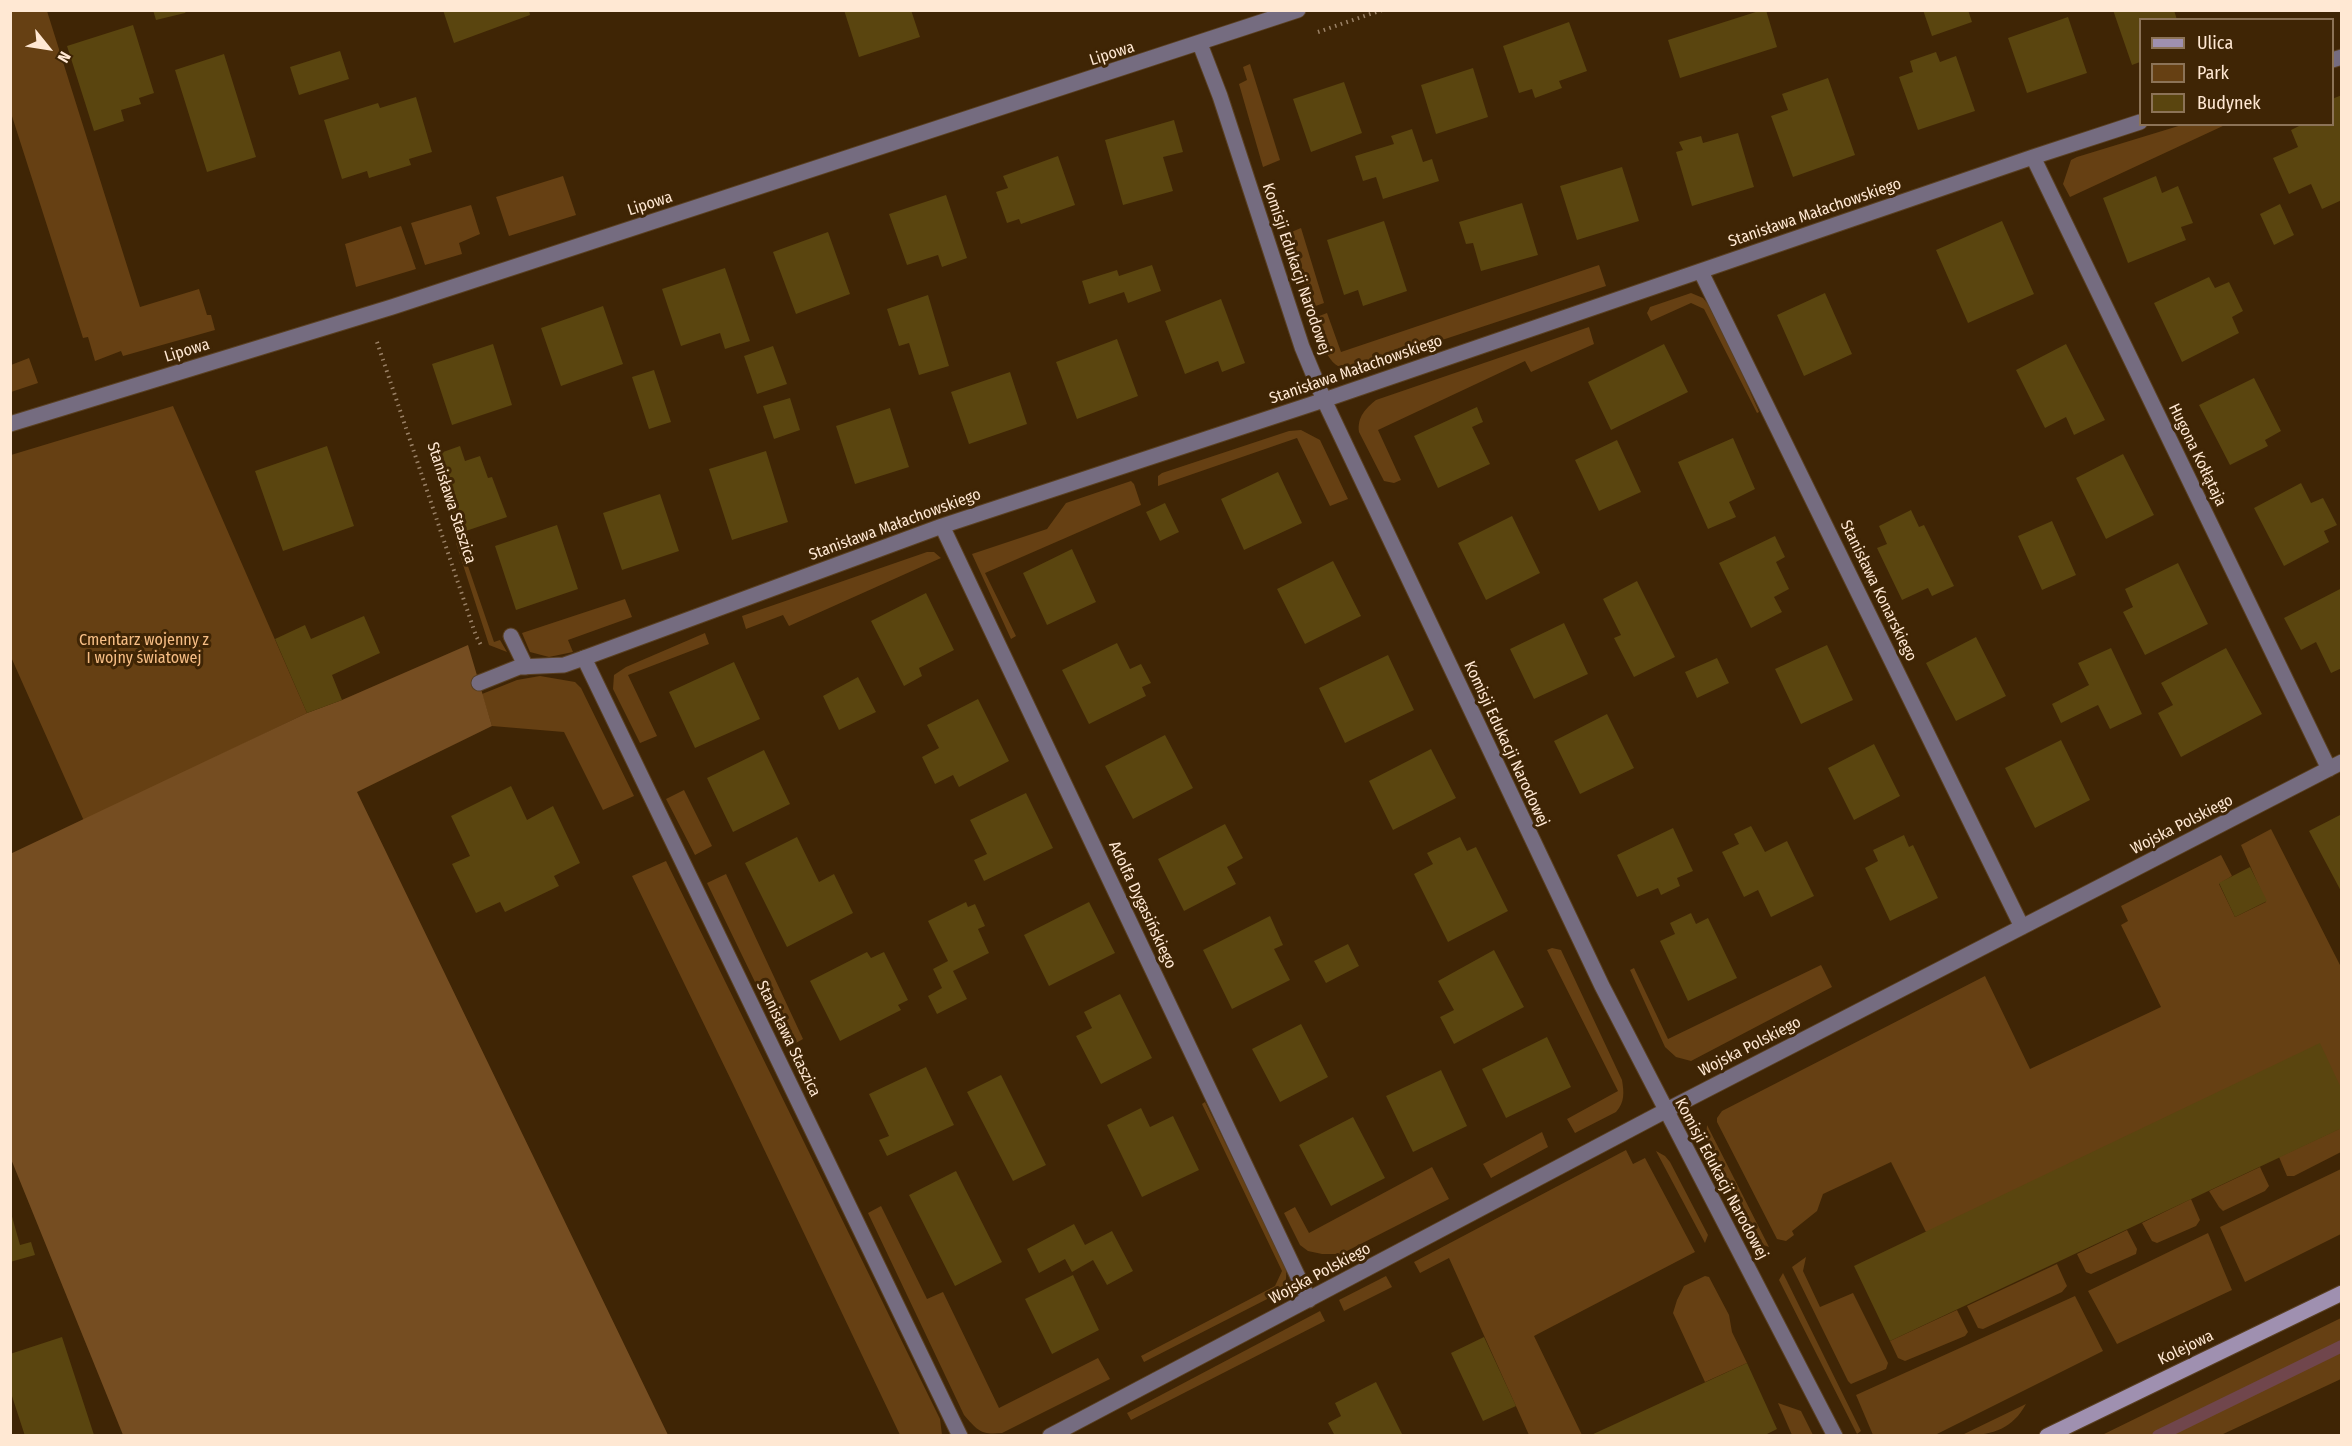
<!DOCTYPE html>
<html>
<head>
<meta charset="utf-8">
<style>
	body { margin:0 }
	#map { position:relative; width:2352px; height:1446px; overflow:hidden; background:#3f2505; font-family:"Fira Sans Condensed",sans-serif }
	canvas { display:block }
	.frame { position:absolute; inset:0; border:12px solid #ffe8d3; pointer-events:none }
	.legend { position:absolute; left:2139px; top:18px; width:195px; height:108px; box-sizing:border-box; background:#3f2505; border:2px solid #8c7357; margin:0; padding:8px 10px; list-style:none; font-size:18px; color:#ffe8d3 }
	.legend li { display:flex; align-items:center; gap:12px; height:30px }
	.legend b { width:30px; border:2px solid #8c7357 }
	.north { position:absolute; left:18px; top:18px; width:60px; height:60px; -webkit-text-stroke:4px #3f2505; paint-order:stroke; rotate:120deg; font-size:16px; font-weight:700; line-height:24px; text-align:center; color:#ffe8d3 }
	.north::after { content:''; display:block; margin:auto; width:21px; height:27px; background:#ffe8d3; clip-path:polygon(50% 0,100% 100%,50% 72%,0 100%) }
</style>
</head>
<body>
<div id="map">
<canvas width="2352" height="1446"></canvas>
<div class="frame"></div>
<ul class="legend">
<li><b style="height:8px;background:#9f90b0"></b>Ulica</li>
<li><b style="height:16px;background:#664013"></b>Park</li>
<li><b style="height:16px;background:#5a450f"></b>Budynek</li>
</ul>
<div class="north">N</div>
</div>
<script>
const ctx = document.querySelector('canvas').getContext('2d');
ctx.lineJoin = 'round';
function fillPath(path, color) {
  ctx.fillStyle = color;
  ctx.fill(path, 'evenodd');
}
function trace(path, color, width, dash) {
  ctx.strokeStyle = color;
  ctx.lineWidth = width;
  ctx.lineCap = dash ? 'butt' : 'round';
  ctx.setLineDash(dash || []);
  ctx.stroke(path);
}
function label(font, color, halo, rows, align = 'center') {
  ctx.font = font + ' "Fira Sans Condensed",sans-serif';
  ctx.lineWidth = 6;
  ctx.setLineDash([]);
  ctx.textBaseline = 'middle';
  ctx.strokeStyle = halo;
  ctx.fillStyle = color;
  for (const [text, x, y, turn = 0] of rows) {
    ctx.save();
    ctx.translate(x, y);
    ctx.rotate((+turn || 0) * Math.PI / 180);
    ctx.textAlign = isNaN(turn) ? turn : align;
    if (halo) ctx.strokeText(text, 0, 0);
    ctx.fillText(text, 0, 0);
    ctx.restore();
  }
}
const green = new Path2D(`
	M10 11H47L140 307 199 289 207 315H211L215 330 123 356 121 351 95 361 88 337 83 338 11 113Z
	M1250 64 1280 160 1263 167 1239 84 1247 80 1243 67Z
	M2185 124 2225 125 2070 197 2063 184 2071 160 2077 157Z
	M563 176 576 215 509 236 496 197Z
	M471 205 480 234 459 243 462 254 425 265 411 223Z
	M401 226 416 269 356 287 345 244Z
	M1301 228 1324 303 1310 308 1286 238 1289 233Z
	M1599 265 1606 286 1360 367C1356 368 1350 369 1346 369 1325 366 1319 333 1314 318L1327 313 1341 352Z
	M1691 293 1703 298 1715 313 1759 412 1757 413 1704 309 1691 303 1651 321 1647 313 1650 307Z
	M1589 327 1594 344 1531 372 1525 361 1378 430 1401 480 1394 483 1384 481 1359 432C1357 417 1366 408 1376 400Z
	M29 358 38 383 11 392V365Z
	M173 406 307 713 84 821 11 657V455Z
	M1301 430 1320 440 1348 499 1330 506 1297 438 1158 486V476L1162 473 1289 431Z
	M1131 481 1134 484 1141 505 985 573 1016 636 1011 639 972 554 1047 529 1066 503Z
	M457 534 494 642 500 640 507 652 489 645 456 543Z
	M927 552H934L941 558 789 626 783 615 746 629 742 616Z
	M625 599 632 617 568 640 573 652 549 657 530 652 522 633Z
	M705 633 709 644 628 675 657 736 640 743 613 689 614 675 626 667Z
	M540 676 575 682 581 688 634 796 603 810 564 732 492 726 482 694 517 680Z
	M684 790 712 846 695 855 666 799Z
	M2271 829 2341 967V1090L1926 1232 1891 1162 1823 1194 1817 1211 1792 1231 1794 1235 1786 1241 1777 1239 1717 1122V1118L1722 1111 1985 976 2030 1069 2161 1007 2121 925 2128 921 2121 906 2221 855 2232 876 2219 884 2235 917 2266 902 2241 845Z
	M666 861 940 1419 942 1435H900L733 1084 632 876Z
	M726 874 803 1039 787 1048 707 883Z
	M1552 948 1561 950 1622 1080C1624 1092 1625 1102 1616 1112L1575 1133 1567 1119 1618 1091 1547 950Z
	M1821 965 1832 987 1691 1061 1676 1057 1665 1047 1630 970 1634 968 1668 1039Z
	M1205 1102 1285 1265C1288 1279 1286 1286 1275 1295L1144 1362 1141 1356 1275 1286 1282 1271 1202 1104Z
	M1707 1125 1769 1247 1761 1244 1706 1138Z
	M2341 1128V1152L2294 1176H2287L2279 1157Z
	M1542 1132 1548 1147 1491 1178 1483 1164Z
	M1626 1150 1633 1164 1645 1158 1695 1252 1534 1336 1582 1435H1529L1449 1258 1420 1273 1414 1262Z
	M1656 1151 1665 1156 1670 1162 1708 1235 1705 1243Z
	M1432 1167 1449 1199 1341 1254H1322L1308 1251 1300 1245 1284 1213 1295 1207 1309 1233Z
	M2260 1167 2269 1186 2265 1191 2223 1211 2219 1207 2209 1191Z
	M2341 1169V1234L2245 1282 2220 1227Z
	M2191 1199 2200 1220 2196 1226 2157 1243 2152 1241 2142 1223Z
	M881 1206 927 1299 943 1292 999 1408 1098 1358 1110 1379 1002 1433C981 1435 978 1431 964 1415L868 1213Z
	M2127 1230 2137 1249 2136 1254 2091 1274 2086 1272 2077 1254Z
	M2208 1233 2232 1290 2117 1344 2088 1291Z
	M1806 1257 1803 1271 1820 1307 1853 1293 1888 1363 1886 1369 1851 1384 1848 1381 1792 1267Z
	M2057 1264 2067 1286 2062 1292 1983 1329 1978 1328 1967 1306Z
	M1783 1273 1861 1431 1857 1434 1779 1280Z
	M1386 1276 1392 1287 1344 1311 1339 1300Z
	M1705 1276 1709 1277 1729 1315 1732 1332 1747 1363 1705 1382 1673 1313 1677 1300 1684 1286Z
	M2075 1296 2103 1351 1935 1435H1873L1856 1395Z
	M1957 1310 1968 1332 1965 1336 1905 1361 1898 1358 1890 1341Z
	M1320 1311 1325 1321 1131 1420 1127 1413Z
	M2341 1318V1379L2221 1435H2102Z
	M1778 1403 1801 1411 1813 1435H1792Z
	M2026 1404C2012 1430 1990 1436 1962 1435Z`);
const forest = new Path2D(`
	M468 645 492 726 357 792 668 1435H123L11 1159 10 854 307 713 342 700Z`);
const stream = new Path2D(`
	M2158 1436 2342 1346`);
const building = new Path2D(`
	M153 10H187L185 13 156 20Z
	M443 10H529L530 15 454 43Z
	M844 10H911L920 37 859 57Z
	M1762 10H1766L1777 47 1680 78 1668 40Z
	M1923 10H1968L1972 22 1932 36Z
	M2113 10H2174L2177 20H2140V62L2132 65Z
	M2068 17 2087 73 2027 93 2008 38Z
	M1569 22 1587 71 1559 81 1562 88 1535 98 1532 89 1519 93 1503 46Z
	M133 25 154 93 139 98 141 104 121 110 124 121 94 131 67 46Z
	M340 51 349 79 299 95 290 67Z
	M1936 52 1940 62 1956 56 1975 111 1918 130 1899 77 1913 72 1910 61Z
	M224 54 256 157 207 172 175 70Z
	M1473 68 1488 117 1436 134 1421 85Z
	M1828 78 1855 155 1793 177 1771 116 1788 110 1782 94Z
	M1344 82 1362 133 1311 152 1293 99Z
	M2342 95V200L2322 209 2311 184 2289 194 2273 158 2298 147 2291 130 2303 124H2332V99Z
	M416 97 432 152 409 159 411 165 369 178 367 171 342 179 324 120 378 103 380 108Z
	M1174 120 1183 152 1163 157 1173 191 1123 205 1105 140Z
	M1412 129 1423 162 1432 159 1439 181 1383 199 1376 177 1363 181 1355 156 1394 144 1391 136Z
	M1738 133 1754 187 1692 206 1676 152 1683 150 1679 142 1701 136 1703 143Z
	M1058 156 1075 205 1021 224 1019 219 1007 223 996 192 1008 188 1003 176Z
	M1622 167 1639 221 1577 240 1560 186Z
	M2156 176 2162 193 2178 186 2193 223 2181 227 2186 240 2128 263 2103 198Z
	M946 195 967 258 942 267 938 255 907 265 889 214Z
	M1522 203 1538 255 1481 271 1473 243 1466 244 1459 222Z
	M2280 204 2294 235 2274 245 2260 214Z
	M1384 221 1407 291 1363 306 1358 290 1344 295 1327 240Z
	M2002 221 2034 294 1968 323 1936 250Z
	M828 232 850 294 796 314 773 252Z
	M1152 265 1161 291 1128 303 1124 292 1089 304 1082 281 1117 270 1119 276Z
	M725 268 750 341 725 349 720 333 681 346 662 289Z
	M2209 277 2215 288 2229 282 2243 311 2232 317 2239 333 2182 362 2154 303Z
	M1825 293 1852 354 1804 376 1777 315Z
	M928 295 949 366 919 375 909 343 899 346 887 309Z
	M1221 299 1245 363 1222 372 1218 361 1185 374 1165 321Z
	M603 306 623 364 561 386 541 328Z
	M1117 339 1138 396 1077 419 1056 362Z
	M493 344 512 405 452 425 432 364Z
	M1664 344 1688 392 1611 430 1588 382Z
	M2066 344 2105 420 2074 435 2066 417 2045 428 2016 370Z
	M773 346 787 384 757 394 744 356Z
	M654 370 671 422 649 429 632 377Z
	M1010 372 1027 424 969 444 951 392Z
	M2254 378 2281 431 2265 440 2268 446 2230 465 2199 405Z
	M790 398 800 430 774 439 763 406Z
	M1477 407 1483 422 1472 427 1490 464 1438 488 1414 436Z
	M890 408 909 467 855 484 836 426Z
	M1733 438 1755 489 1729 502 1736 517 1708 529 1678 462Z
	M1617 440 1641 492 1599 511 1575 460Z
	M327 446 354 526 283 551 255 471Z
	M460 446 465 461 480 456 488 478 492 477 507 517 457 534 429 457Z
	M766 451 788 522 732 540 709 469Z
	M2123 454 2154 515 2106 539 2076 478Z
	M1278 472 1302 523 1244 550 1221 499Z
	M2301 483 2311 503 2323 498 2337 525 2324 531 2329 542 2284 566 2254 508Z
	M660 494 679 551 622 570 603 513Z
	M1165 503 1179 532 1160 541 1146 512Z
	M1911 510 1919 527 1924 525 1954 586 1932 596 1928 588 1902 600 1877 548 1887 544 1879 526Z
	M1512 516 1540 573 1486 600 1458 543Z
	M2052 521 2076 575 2042 590 2018 536Z
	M557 525 578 589 516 610 495 546Z
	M1775 536 1785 557 1776 562 1789 589 1774 597 1782 612 1751 628 1719 563Z
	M1072 549 1096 602 1047 625 1023 573Z
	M1333 561 1361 616 1305 644 1277 589Z
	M2178 563 2208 624 2145 655 2123 612 2133 607 2125 589Z
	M1637 581 1675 657 1634 677 1614 638 1621 635 1603 599Z
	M2342 588V668L2331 673 2316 642 2301 650 2284 618Z
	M926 593 954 650 919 668 922 676 904 686 871 621Z
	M364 616 380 653 332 675 342 700 307 713 275 639 305 625 311 639Z
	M1564 623 1588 674 1534 699 1510 649Z
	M1976 637 2006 696 1956 721 1926 663Z
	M1117 643 1130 669 1141 664 1151 683 1142 687 1146 696 1089 724 1062 670Z
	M1827 645 1853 700 1801 724 1775 669Z
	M2111 648 2142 714 2110 729 2098 705 2061 723 2052 704 2089 685 2078 663Z
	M2226 648 2262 714 2181 757 2158 713 2173 705 2161 683Z
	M1388 655 1414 710 1345 743 1319 688Z
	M1717 658 1729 683 1697 698 1685 672Z
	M734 662 760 719 695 748 669 692Z
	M858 677 876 712 839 730 823 696Z
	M978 699 1009 761 959 787 953 775 935 784 922 757 939 748 927 725Z
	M1607 714 1634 768 1580 794 1554 741Z
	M1165 735 1193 788 1133 819 1105 766Z
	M2061 740 2090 800 2035 828 2005 768Z
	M1874 744 1900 796 1854 820 1828 768Z
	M1431 749 1456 798 1393 830 1369 781Z
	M764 750 790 804 733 832 707 778Z
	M511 786 527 820 553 806 580 863 554 876 559 886 505 912 500 902 476 913 452 864 470 856 451 816Z
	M1026 793 1053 848 984 881 974 860 987 854 970 820Z
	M2342 814V893L2309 831Z
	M1225 824 1243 858 1227 867 1236 884 1184 911 1158 859Z
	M1751 826 1765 852 1787 841 1814 896 1771 917 1758 890 1744 897 1722 852 1739 844 1734 834Z
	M1673 828 1693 871 1677 878 1680 886 1661 895 1658 888 1637 897 1617 855Z
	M1904 835 1909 847 1913 845 1938 898 1890 921 1865 868 1878 861 1873 850Z
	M797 837 819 882 834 874 853 913 787 947 745 863Z
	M1460 837 1467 851 1476 847 1508 911 1448 942 1414 874 1433 864 1427 853Z
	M2250 867 2267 901 2235 917 2219 883Z
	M966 902 968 907 975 904 985 926 978 929 989 953 953 971 967 999 937 1014 928 996 942 988 933 969 948 961 928 921Z
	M1089 902 1115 953 1049 986 1024 935Z
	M1691 913 1696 924 1708 918 1737 978 1688 1001 1660 941 1675 934 1670 923Z
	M1270 916 1283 945 1274 949 1290 980 1232 1009 1203 950Z
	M1348 944 1359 966 1326 983 1314 961Z
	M1494 950 1524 1007 1454 1044 1440 1017 1454 1010 1438 981Z
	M867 952 871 958 884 952 908 1000 898 1005 901 1010 840 1041 810 981Z
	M1120 994 1152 1058 1101 1084 1076 1036 1092 1028 1084 1012Z
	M1301 1024 1328 1077 1280 1102 1252 1049Z
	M1547 1037 1571 1087 1506 1118 1482 1069Z
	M2320 1043 2342 1090V1128L1890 1341 1854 1266Z
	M926 1067 954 1125 887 1156 879 1140 889 1136 869 1094Z
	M1441 1070 1467 1126 1413 1152 1386 1096Z
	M1001 1075 1046 1165 1013 1181 967 1092Z
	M1141 1108 1150 1127 1173 1116 1199 1170 1142 1197 1107 1125Z
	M1353 1117 1385 1178 1331 1206 1299 1145Z
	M956 1171 1002 1262 955 1286 909 1195Z
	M11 1213 20 1245 31 1242 35 1255 10 1262Z
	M1074 1224 1085 1245 1112 1231 1133 1271 1107 1285 1093 1260 1072 1272 1065 1259 1039 1273 1027 1249Z
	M1073 1275 1099 1330 1052 1354 1025 1299Z
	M62 1337 94 1435 25 1436 10 1390V1354Z
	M1484 1337 1516 1406 1483 1421 1451 1353Z
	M1747 1363 1777 1429 1763 1436H1589Z
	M1376 1382 1403 1436H1335L1328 1423 1341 1416 1335 1403Z`);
const path = new Path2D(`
	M1318 32 1382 10
	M377 342 476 636 482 647`);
const lane = new Path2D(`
	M511 636 526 667
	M479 683 519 667 564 665 584 658`);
const street = new Path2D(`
	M1200 44 1220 96 1302 347 1324 400 1602 986 1835 1436
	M2332 60 2342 57
	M2033 157 2329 769
	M1701 272 2022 927
	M10 424 392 307 1298 10
	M942 526 1309 1300
	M960 1436 584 658 942 526 1324 400 2033 157 2140 122
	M1050 1436 1665 1111 2342 762`);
const secondary = new Path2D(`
	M2047 1436 2342 1293`);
const streetNames = [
	["Lipowa",1112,54,-18],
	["Lipowa",650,204,-18],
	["Stanisława Małachowskiego",1815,213,-19],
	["Komisji Edukacji Narodowej",1296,269,71],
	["Lipowa",187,351,-17],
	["Stanisława Małachowskiego",1356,370,-19],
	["Hugona Kołłątaja",2197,455,64],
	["Stanisława Staszica",451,503,72],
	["Stanisława Małachowskiego",895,525,-20],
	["Stanisława Konarskiego",1878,591,64],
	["Komisji Edukacji Narodowej",1506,744,65],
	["Wojska Polskiego",2182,825,-27],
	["Adolfa Dygasińskiego",1142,905,65],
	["Stanisława Staszica",788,1039,64],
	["Wojska Polskiego",1750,1047,-27],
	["Komisji Edukacji Narodowej",1721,1179,62],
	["Wojska Polskiego",1320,1274,-28],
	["Kolejowa",2186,1348,-26]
];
const parkNames = [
	["Cmentarz wojenny z",144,641],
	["I wojny światowej",144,659]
];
fillPath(green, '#664013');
fillPath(forest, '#754d21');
trace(stream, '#70464c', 12);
fillPath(building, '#5a450f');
trace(lane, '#5a4022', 17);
trace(street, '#5a4022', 17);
trace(secondary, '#5a4022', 17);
trace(path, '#9a8166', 4, [1.5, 4.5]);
trace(lane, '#756c80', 15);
trace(street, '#756c80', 15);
trace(secondary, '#9f90b0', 15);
label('16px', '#ffe8d3', '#3f2505', streetNames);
label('16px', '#f7be85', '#3f2505', parkNames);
</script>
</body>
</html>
